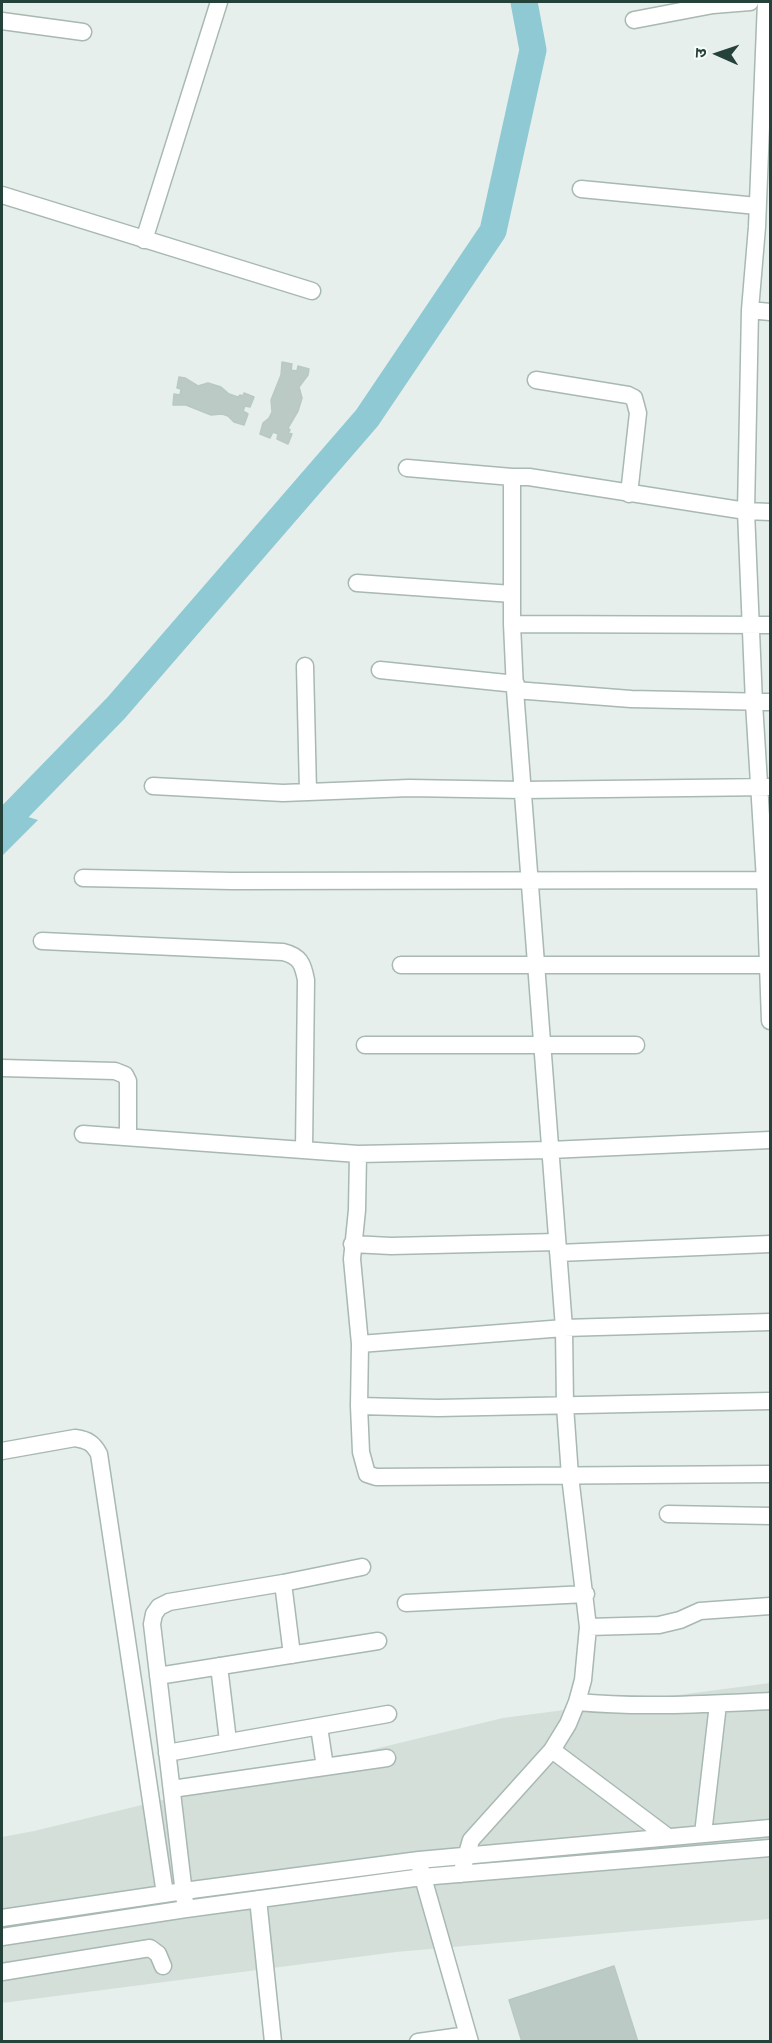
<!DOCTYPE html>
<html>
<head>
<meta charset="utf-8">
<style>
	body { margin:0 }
	#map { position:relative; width:772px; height:2043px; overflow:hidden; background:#e6efeb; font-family:Commissioner,"Noto Sans Devanagari",sans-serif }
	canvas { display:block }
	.frame { position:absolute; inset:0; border:3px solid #24423a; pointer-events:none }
	.north { position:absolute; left:688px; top:24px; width:60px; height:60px; -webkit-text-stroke:4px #f7fbf9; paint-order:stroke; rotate:273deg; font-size:16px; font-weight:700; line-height:24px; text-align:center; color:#24423a }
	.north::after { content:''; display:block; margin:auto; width:21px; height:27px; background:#24423a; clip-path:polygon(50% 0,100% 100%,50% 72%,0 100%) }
</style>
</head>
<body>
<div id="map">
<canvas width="772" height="2043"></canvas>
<div class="frame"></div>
<div class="north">उ</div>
</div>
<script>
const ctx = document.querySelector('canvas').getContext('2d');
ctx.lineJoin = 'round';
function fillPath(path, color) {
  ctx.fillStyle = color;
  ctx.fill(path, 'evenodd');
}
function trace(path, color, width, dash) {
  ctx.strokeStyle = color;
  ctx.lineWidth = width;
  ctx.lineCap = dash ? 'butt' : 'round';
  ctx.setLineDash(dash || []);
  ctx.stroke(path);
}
const built = new Path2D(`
	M770 1683V1919L396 1952 2 2003V1837L34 1831 503 1718Z`);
const water = new Path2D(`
	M2 809 38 820 2 856Z`);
const river = new Path2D(`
	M2 825 116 708 367 418 493 231 533 50 524 2`);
const building = new Path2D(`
	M282 362 292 364 291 370 297 371 298 366 309 369 308 375 299 387 302 398 298 411 288 428 290 430 288 433 292 434 288 444 277 439 278 434 273 432 270 438 260 434 263 423 269 418 272 412 271 400 281 375Z
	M179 377 185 378 198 386 208 383 221 387 229 394 238 397 240 395 243 396 244 393 254 397 250 407 245 406 243 411 248 414 244 425 234 422 228 416 222 414 211 415 186 405H173L174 394 180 395 181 389 177 388Z
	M614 1966 638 2042H522L509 2000Z`);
const minor = new Path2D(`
	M766 2 757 227 750 310 746 511 754 703 765 880 770 1021
	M634 20 713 5 750 2
	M2 21 83 32
	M581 189 757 206
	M2 195 312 291
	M144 240 219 2
	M750 310 770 312
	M536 380 628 395 634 398 638 413 629 494
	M407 468 512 477H529L746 511 770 512
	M357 583 512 594
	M512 624 770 625
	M305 666 308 791
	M380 670 516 684
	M515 690 631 699 770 702
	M153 786 283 793 409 788 523 790 770 787
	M83 878 232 881 770 880
	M42 941 283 952C300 956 303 964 306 980L304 1150
	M401 965H770
	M365 1045H636
	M2 1068 115 1071 125 1075 128 1081V1137
	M83 1134 358 1154 550 1150 770 1140
	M358 1154 357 1210 352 1259 360 1344 359 1406 361 1452 367 1474 376 1477 770 1474
	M352 1244 391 1246 557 1242
	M558 1253 770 1244
	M360 1344 564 1328 770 1322
	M359 1406 438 1408 770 1401
	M2 1451 75 1438C88 1440 93 1443 99 1454L165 1894
	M668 1514 770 1516
	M283 1583 292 1655
	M406 1603 586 1594
	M588 1627 659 1625 680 1620 700 1611 770 1606
	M219 1666 228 1741
	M158 1676 378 1641
	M577 1702C641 1708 707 1704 770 1701
	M319 1727 325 1767
	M552 1750 668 1837
	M167 1753 388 1714
	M172 1789 387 1758
	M703 1834 718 1704
	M420 1867 470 2042
	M461 1874 471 1840 552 1750 568 1724 577 1702 583 1680 588 1627 570 1476 565 1406 564 1328 515 690 512 624V477
	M258 1899 273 2042
	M185 1902 152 1624 154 1614 159 1607 169 1602 283 1583 362 1567
	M2 1918 184 1891 419 1860 770 1828
	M2 1937 186 1909 422 1877 770 1848
	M2 1972 150 1948 158 1954 163 1966
	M418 2042 468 2035`);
fillPath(built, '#d4dfda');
fillPath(water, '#8ec9d4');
trace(river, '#8ec9d4', 27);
fillPath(building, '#bbcac4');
trace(building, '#b8c9c2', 1.5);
trace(minor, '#a8b8b2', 19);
trace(minor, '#fff', 16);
</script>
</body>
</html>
